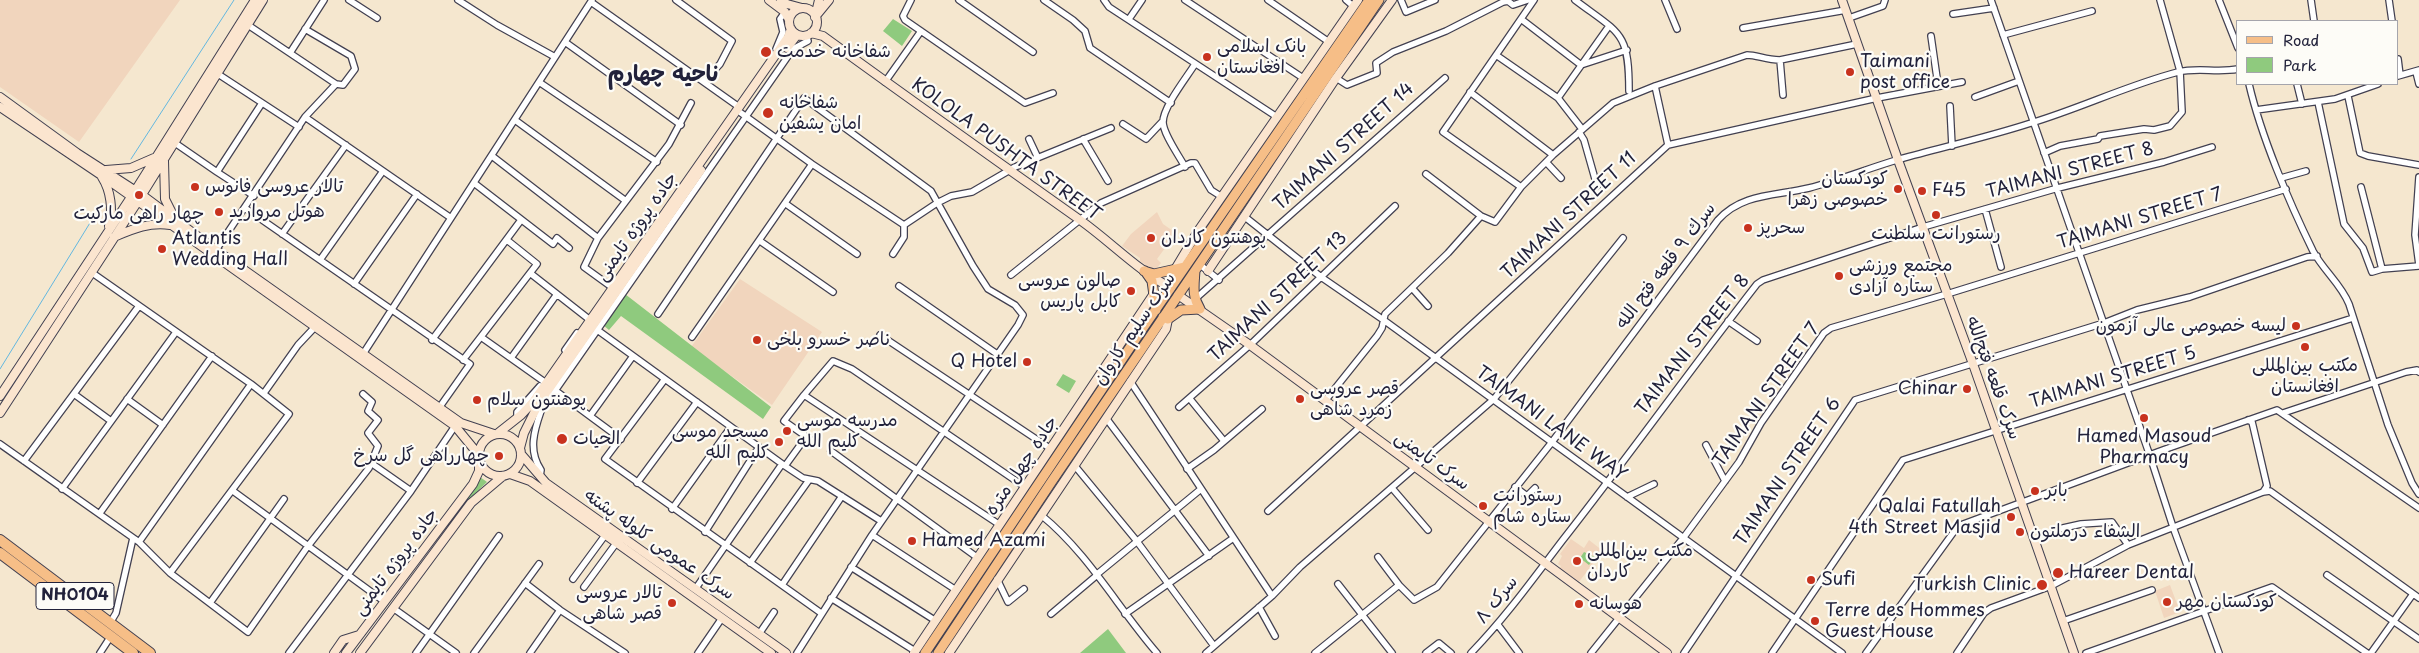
<!DOCTYPE html>
<html>
<head>
<meta charset="utf-8">
<style>
	body { margin:0 }
	#map { position:relative; width:2419px; height:653px; overflow:hidden; background:#f5e7cf; font-family:"Playpen Sans",sans-serif }
	canvas { display:block }
	.legend { position:absolute; left:2236px; top:20px; width:162px; height:65px; box-sizing:border-box; background:#fdfcf7; border:1px solid #a5a5ac; margin:0; padding:6px 9px; list-style:none; font-size:15px; color:#22223b }
	.legend li { display:flex; align-items:center; gap:10px; height:25px }
	.legend b { width:25px; border:1px solid #a5a5ac }
</style>
</head>
<body>
<div id="map">
<canvas width="2419" height="653"></canvas>
<ul class="legend">
<li><b style="height:6px;background:#f6be87"></b>Road</li>
<li><b style="height:14px;background:#8fca7e"></b>Park</li>
</ul>
</div>
<script>
const ctx = document.querySelector('canvas').getContext('2d');
ctx.lineJoin = 'round';
function fillPath(path, color) {
  ctx.fillStyle = color;
  ctx.fill(path, 'evenodd');
}
function trace(path, color, width, dash) {
  ctx.strokeStyle = color;
  ctx.lineWidth = width;
  ctx.lineCap = dash ? 'butt' : 'round';
  ctx.setLineDash(dash || []);
  ctx.stroke(path);
}
function label(font, color, halo, rows, align = 'center') {
  ctx.font = font + ' "Playpen Sans","Playpen Sans Arabic",sans-serif';
  ctx.lineWidth = 4.5;
  ctx.setLineDash([]);
  ctx.textBaseline = 'middle';
  ctx.strokeStyle = halo;
  ctx.fillStyle = color;
  for (const [text, x, y, turn = 0] of rows) {
    ctx.save();
    ctx.translate(x, y);
    ctx.rotate((+turn || 0) * Math.PI / 180);
    ctx.textAlign = isNaN(turn) ? turn : align;
    if (halo) ctx.strokeText(text, 0, 0);
    ctx.fillText(text, 0, 0);
    ctx.restore();
  }
}
const built = new Path2D(`
	M0 0H180L79 142 0 87Z
	M1157 212 1163 224 1176 233 1157 259 1161 263 1156 269 1149 268 1140 261V258L1122 246 1131 234Z
	M740 279 822 332 772 405 691 347Z
	M1571 539 1584 548 1589 540 1603 551 1578 583 1559 569 1561 566 1558 564 1562 556 1560 554Z
	M2170 585 2180 612 2164 618 2155 591Z`);
const green = new Path2D(`
	M893 19 912 31 902 46 883 31Z
	M625 294 771 407 763 419 621 316 609 330 603 325Z
	M1063 374 1076 381 1069 393 1056 385Z
	M480 477 487 482 461 507Z
	M1584 552 1595 557 1589 565 1580 558Z
	M1108 629 1126 653H1080Z`);
const stream = new Path2D(`
	M131 159 234 0
	M0 369 101 205`);
const street = new Path2D(`
	M349 0 377 18
	M458 0 497 25 555 57
	M676 0 732 41 720 64 704 81
	M911 0 903 16 905 20 1025 103 1053 93
	M959 0 1033 52
	M1044 0 1073 20 1085 31 1090 48 1171 103
	M1104 0 1109 7 1277 117
	M1185 0 1303 78
	M1268 0 1329 42
	M1346 0 1353 6
	M1401 0 1406 12 1435 0
	M1575 0C1620 34 1629 31 1629 91
	M1665 0 1677 29
	M1991 0 2150 456 2173 527 2219 653
	M2219 0 2238 48
	M2311 0 2314 21
	M2389 0 2392 21
	M591 2 739 107
	M1953 14 1994 8
	M1849 18 1883 6 1885 0
	M1129 19 1142 0
	M1521 19 1581 65 1627 50
	M248 25 336 84 343 85 355 69 351 56 305 29
	M1743 28 1846 10
	M2003 35 2092 11
	M1931 36 1938 85
	M565 42 681 125
	M776 49 783 32 780 19 785 12
	M290 53 324 0
	M1496 55 1558 98 1582 129
	M2398 59 2400 75
	M1780 60 1783 95
	M2416 72 2419 84
	M218 74 299 127
	M2398 76 2419 70
	M1336 78 1347 85 1377 73 1376 63 1393 52 1446 31 1503 2 1508 1 1513 5 1528 0
	M539 82 657 162
	M885 82 921 31
	M2249 84C2261 136 2289 202 2313 251 2323 270 2341 284 2349 304L2388 425 2412 483 2419 494
	M2297 84 2302 104
	M1655 86 1668 145
	M1470 92 1553 155
	M2348 96 2360 153 2368 156 2419 165
	M1975 97 2019 81
	M1558 98 1609 26
	M2318 102 2344 224 2363 248 2372 272 2382 269 2419 266
	M1950 106 1952 146
	M2256 110 2335 99 2378 84
	M741 113 812 164 904 225V237L893 254
	M305 117 451 218
	M515 120 626 201
	M1123 124 1146 139 1163 121
	M1579 132 1584 140 1597 186
	M1029 139 1037 156
	M1083 139 1108 181
	M175 143 217 172
	M2044 153 2060 146 2098 139 2100 136 2144 129 2154 130 2170 126 2182 112 2180 71 2160 0
	M492 156 598 238
	M1546 162 1561 178
	M1185 167C1180 157 1163 134 1163 122 1163 107 1187 77 1195 64
	M1426 174 1481 216 1495 222 1521 187 1553 155 1613 103 1655 86 1747 55C1757 55 1766 60 1780 60L1857 44
	M2419 177 2415 235 2419 265
	M2281 178 2306 171
	M474 183 553 244 557 238 569 248
	M1521 187 1443 132 1534 0
	M2361 187 2382 269
	M254 196 217 172 262 103
	M786 204 857 254
	M245 208 470 364 439 408
	M1985 209 2001 267
	M1245 217 1321 277 1385 321 1842 653
	M904 225 937 203 951 196 972 192 1015 167 1111 128
	M282 234 346 145
	M760 241 833 292
	M214 253 305 117 336 84
	M320 260 383 171
	M1199 264 1219 280
	M91 272 251 384 289 414 170 573
	M530 273 590 320
	M1011 275 1101 203 1191 163H1195L1211 190 1222 197
	M354 284 417 194
	M899 286 997 354
	M613 288 584 267 598 238 669 144 691 103
	M1412 288 1428 306
	M1194 300 1445 78
	M658 314 804 98 931 191 973 266 988 289 1015 305 1023 315 1018 325 872 535 797 653
	M1728 321 1757 341
	M596 329 785 466 803 478 818 481 881 521
	M880 335 1051 449
	M481 337 546 383
	M692 337 812 164
	M432 340 521 220
	M565 350 577 333
	M363 354 592 0
	M511 358 557 294
	M463 360 537 264 507 240
	M665 379 605 459 821 613
	M1130 381 1272 596
	M556 391 621 439
	M264 393 298 345 314 328
	M74 394 111 421
	M804 395 833 361 852 369 1025 487
	M127 399 163 425
	M1190 399 1224 441
	M1325 401 1377 336 1382 328 1385 314 1448 253 1481 216
	M1179 407 1250 345 1395 206
	M2283 413 2406 372 2417 370 2419 372
	M590 416 633 356
	M517 418V412L540 386
	M1106 418 1209 556
	M2248 420 2252 422 2253 426 2267 486 2263 492
	M814 442 784 421 804 395 1000 525
	M0 444 139 542 170 573 248 632 308 546 369 468 378 446 368 433 378 420 368 411 372 402 363 394
	M1706 445 1725 481
	M831 451 978 558
	M24 461 139 306
	M371 463 411 491
	M785 466 806 437
	M1075 466 1136 540 1214 646
	M1187 469 1214 450 1262 409
	M540 476 541 470C528 451 534 431 541 411L793 49 808 41 806 35
	M637 483 697 402
	M1515 487 1527 496 1535 488
	M1392 488 1428 530
	M62 489 176 332
	M233 491 385 602
	M1627 497 1654 484
	M672 509 730 428
	M1268 511 1668 145 1877 98 1962 82
	M100 513 212 356
	M1041 515C1088 553 1118 608 1157 653
	M2054 530 2081 524 2112 522 2128 545
	M705 532 759 447
	M872 535 956 590
	M139 542 251 384
	M1378 557 1399 585
	M750 563 809 480
	M851 567 936 621
	M1096 575 1201 489
	M2327 575 2419 639
	M573 579 606 534
	M997 579 1008 602 1024 589
	M525 583 560 610 625 653
	M1338 584 1392 653
	M782 585 842 496
	M584 587 617 542
	M696 588 782 464
	M831 598 915 651
	M210 603 284 499
	M1259 607 1275 636
	M393 608 456 653
	M1051 614 1096 576
	M1125 614 1232 539
	M2063 621 2152 590
	M110 623 116 613 133 538
	M1498 625 1519 653
	M759 634 774 612
	M100 653 111 636
	M289 653 411 491 455 426
	M416 653 499 536
	M474 653 539 564
	M530 653 560 610
	M698 653 722 618
	M1206 653 1272 596 1300 567 1494 399 1623 238
	M1315 653 1399 585 1414 600 1437 587 1552 442 1718 220C1742 193 1776 196 1809 188 1840 180 1869 168 1900 159 1943 147 1988 137 2031 123 2081 108 2128 85 2178 72 2198 67 2217 73 2238 69
	M1426 653 1439 643 1451 653
	M1471 653C1505 618 1533 579 1562 541 1628 457 1691 369 1757 284L1763 280 1923 227 2058 188 2164 162 2212 147
	M1591 653 1684 537 1739 462 1761 423 1824 333 1831 328 1947 294 2286 189
	M1684 653 1855 400 2104 323 2137 310 2190 297 2307 257 2317 256
	M1772 653 1903 460 2353 318
	M1866 653 1958 526 2163 450 2277 410 2419 508
	M1957 653 1984 613 1991 608 2051 586 2128 545 2263 492 2270 491 2419 598
	M2086 653 2272 587 2367 653
	M2371 653 2413 594`);
const secondary = new Path2D(`
	M769 0 785 12 789 20
	M781 0 787 4 802 8
	M1842 0 1898 160 1973 364 2074 653
	M789 22a14 14 0 1 1 28 0a14 14 0 1 1-28 0Z
	M815 17 829 0
	M815 17 819 0
	M811 33 823 36C908 98 994 159 1080 220 1111 242 1137 270 1171 288
	M787 48 797 35
	M0 97 77 153 142 195 216 250 461 423 494 434
	M0 107 101 175 455 426 478 454
	M164 161 165 199 173 215
	M106 170 131 168 154 158
	M102 177C111 191 113 210 109 226
	M114 237C133 229 149 222 170 225
	M1174 271 1198 231 1358 0
	M1208 271 1336 78 1392 0
	M1178 295 1250 345 1667 653
	M0 396 135 191 255 0
	M0 413 138 201 263 0
	M479 455a21 21 0 1 1 42 0a21 21 0 1 1-42 0Z
	M497 434 521 415 533 402 788 37 791 29
	M520 448 524 433 538 405 701 170
	M521 454 546 483 786 653
	M510 474 530 481 771 653
	M334 653 343 640 359 635
	M346 653 473 484 479 471V462
	M360 653 471 503 503 476
	M914 653 1153 295
	M949 653 1166 329 1168 319`);
const primary = new Path2D(`
	M1144 271 1154 274 1185 267
	M1145 271 1152 281 1156 310
	M1195 271C1194 286 1192 296 1200 309
	M1163 317 1168 319 1181 310 1200 309
	M925 653 1143 328 1369 0
	M938 653 1052 481 1379 0`);
const highway = new Path2D(`
	M0 540 150 653
	M0 553 133 653`);
const markers = [
	[766,52,6,"#c8321e"],
	[1207,57,5,"#c8321e"],
	[1850,72,5,"#c8321e"],
	[768,113,6,"#c8321e"],
	[195,187,5,"#c8321e"],
	[1898,189,5,"#c8321e"],
	[1922,191,5,"#c8321e"],
	[139,195,5,"#c8321e"],
	[219,212,5,"#c8321e"],
	[1936,215,5,"#c8321e"],
	[1748,228,5,"#c8321e"],
	[1151,238,5,"#c8321e"],
	[162,249,5,"#c8321e"],
	[1839,276,5,"#c8321e"],
	[1131,291,5,"#c8321e"],
	[2296,326,5,"#c8321e"],
	[757,340,5,"#c8321e"],
	[2305,347,5,"#c8321e"],
	[1027,362,5,"#c8321e"],
	[1967,389,5,"#c8321e"],
	[1300,399,5,"#c8321e"],
	[477,400,5,"#c8321e"],
	[2144,418,5,"#c8321e"],
	[787,431,5,"#c8321e"],
	[562,439,6,"#c8321e"],
	[779,442,5,"#c8321e"],
	[499,456,5,"#c8321e"],
	[2035,491,5,"#c8321e"],
	[1483,506,5,"#c8321e"],
	[2011,517,5,"#c8321e"],
	[2020,532,5,"#c8321e"],
	[912,541,5,"#c8321e"],
	[1577,561,5,"#c8321e"],
	[2058,573,6,"#c8321e"],
	[1811,580,5,"#c8321e"],
	[2042,585,6,"#c8321e"],
	[2167,602,5,"#c8321e"],
	[672,603,5,"#c8321e"],
	[1579,604,5,"#c8321e"],
	[1815,621,5,"#c8321e"]
];
const shields = [
	[75,596,78]
];
const shieldNames = [
	["NH0104",75,596]
];
const poiNames = [
	["بانک اسلامی",1217,47],
	["افغانستان",1217,68],
	["شفاخانه خدمت",777,52],
	["Taimani",1860,62],
	["post office",1860,83],
	["شفاخانه",779,103],
	["امان یشفین",779,124],
	["کودکستان",1888,179,"right"],
	["خصوصی زهرا",1888,200,"right"],
	["تالار عروسی فانوس",205,187],
	["F45",1932,191],
	["هوتل مروارید",229,212],
	["چهار راهی مارکیت",139,214,"center"],
	["سحرپز",1758,228],
	["رستورانت سلطنت",1936,234,"center"],
	["پوهنتون کاردان",1161,238],
	["Atlantis",172,239],
	["Wedding Hall",172,260],
	["مجتمع ورزشی",1849,266],
	["ستاره آزادی",1849,287],
	["صالون عروسی",1121,281,"right"],
	["کابل پاریس",1121,302,"right"],
	["لیسه خصوصی عالی آزمون",2286,326,"right"],
	["ناصر خسرو بلخی",767,340],
	["Q Hotel",1017,362,"right"],
	["مکتب بین‌المللی",2305,366,"center"],
	["افغانستان",2305,387,"center"],
	["قصر عروسی",1310,389],
	["زمرد شاهی",1310,410],
	["Chinar",1957,389,"right"],
	["پوهنتون سلام",487,400],
	["مدرسه موسی",797,421],
	["کلیم الله",797,442],
	["مسجد موسی",769,432,"right"],
	["کلیم الله",769,453,"right"],
	["Hamed Masoud",2144,437,"center"],
	["Pharmacy",2144,458,"center"],
	["الحیات",573,439],
	["چهارراهی گل سرخ",489,456,"right"],
	["بابر",2045,491],
	["رستورانت",1493,496],
	["ستاره شام",1493,517],
	["Qalai Fatullah",2001,507,"right"],
	["4th Street Masjid",2001,528,"right"],
	["الشفاء درملتون",2030,532],
	["Hamed Azami",922,541],
	["مکتب بین‌المللی",1587,551],
	["کاردان",1587,572],
	["Hareer Dental",2069,573],
	["Sufi",1821,580],
	["Turkish Clinic",2031,585,"right"],
	["تالار عروسی",662,593,"right"],
	["قصر شاهی",662,614,"right"],
	["کودکستان مهر",2177,602],
	["هوسانه",1589,604],
	["Terre des Hommes",1825,611],
	["Guest House",1825,632]
];
const streetNames = [
	["TAIMANI STREET 14",1344,147,-42],
	["KOLOLA PUSHTA STREET",1006,150,36],
	["TAIMANI STREET 8",2070,171,-15],
	["TAIMANI STREET 11",1569,216,-43],
	["TAIMANI STREET 7",2140,219,-17],
	["جاده پروژه تایمنی",637,227,-55],
	["سرك ٩ قلعه فتح الله",1666,266,-53],
	["TAIMANI STREET 13",1278,297,-43],
	["سرک سلیم کاروان",1135,329,-56],
	["TAIMANI STREET 8",1693,345,-52],
	["سرک قلعه فتح‌الله",1993,378,70],
	["TAIMANI STREET 5",2113,378,-17],
	["TAIMANI STREET 7",1767,395,-55],
	["TAIMANI LANE WAY",1551,424,36],
	["سرک تایمنی",1432,461,36],
	["جاده چهل متره",1022,466,-56],
	["TAIMANI STREET 6",1788,472,-56],
	["سرک عمومی کلوله پشته",659,545,35],
	["جاده پروژه تایمنی",396,562,-53],
	["سرک ۸",1497,600,-51]
];
const districtNames = [
	["ناحیه چهارم",663,75]
];
fillPath(built, '#f1d5bd');
fillPath(green, '#8fca7e');
trace(stream, '#63b7df', 1);
trace(street, '#424051', 8);
trace(secondary, '#424051', 10);
trace(primary, '#424051', 11);
trace(highway, '#424051', 12);
trace(street, '#fff', 5.5);
trace(secondary, '#fbe5cf', 8);
trace(primary, '#f6be87', 9);
trace(highway, '#f6be87', 10);
for (const [x, y, r, color] of markers) {
  const dot = new Path2D();
  dot.arc(x, y, r, 0, 2 * Math.PI);
  ctx.fillStyle = color;
  ctx.fill(dot);
  trace(dot, '#fdfcf7', 2);
}
for (const [x, y, w] of shields) {
  const box = new Path2D();
  box.roundRect(x - w / 2, y - 13.5, w, 27, 4);
  ctx.fillStyle = '#fdfcf7';
  ctx.fill(box);
  trace(box, '#22223b', 1);
}
label('bold 16px', '#22223b', null, shieldNames);
label('18px', '#22223b', '#fdfcf7', poiNames, 'left');
label('18px', '#22223b', '#fdfcf7', streetNames);
label('bold 22px', '#22223b', '#fdfcf7', districtNames);
</script>
</body>
</html>
